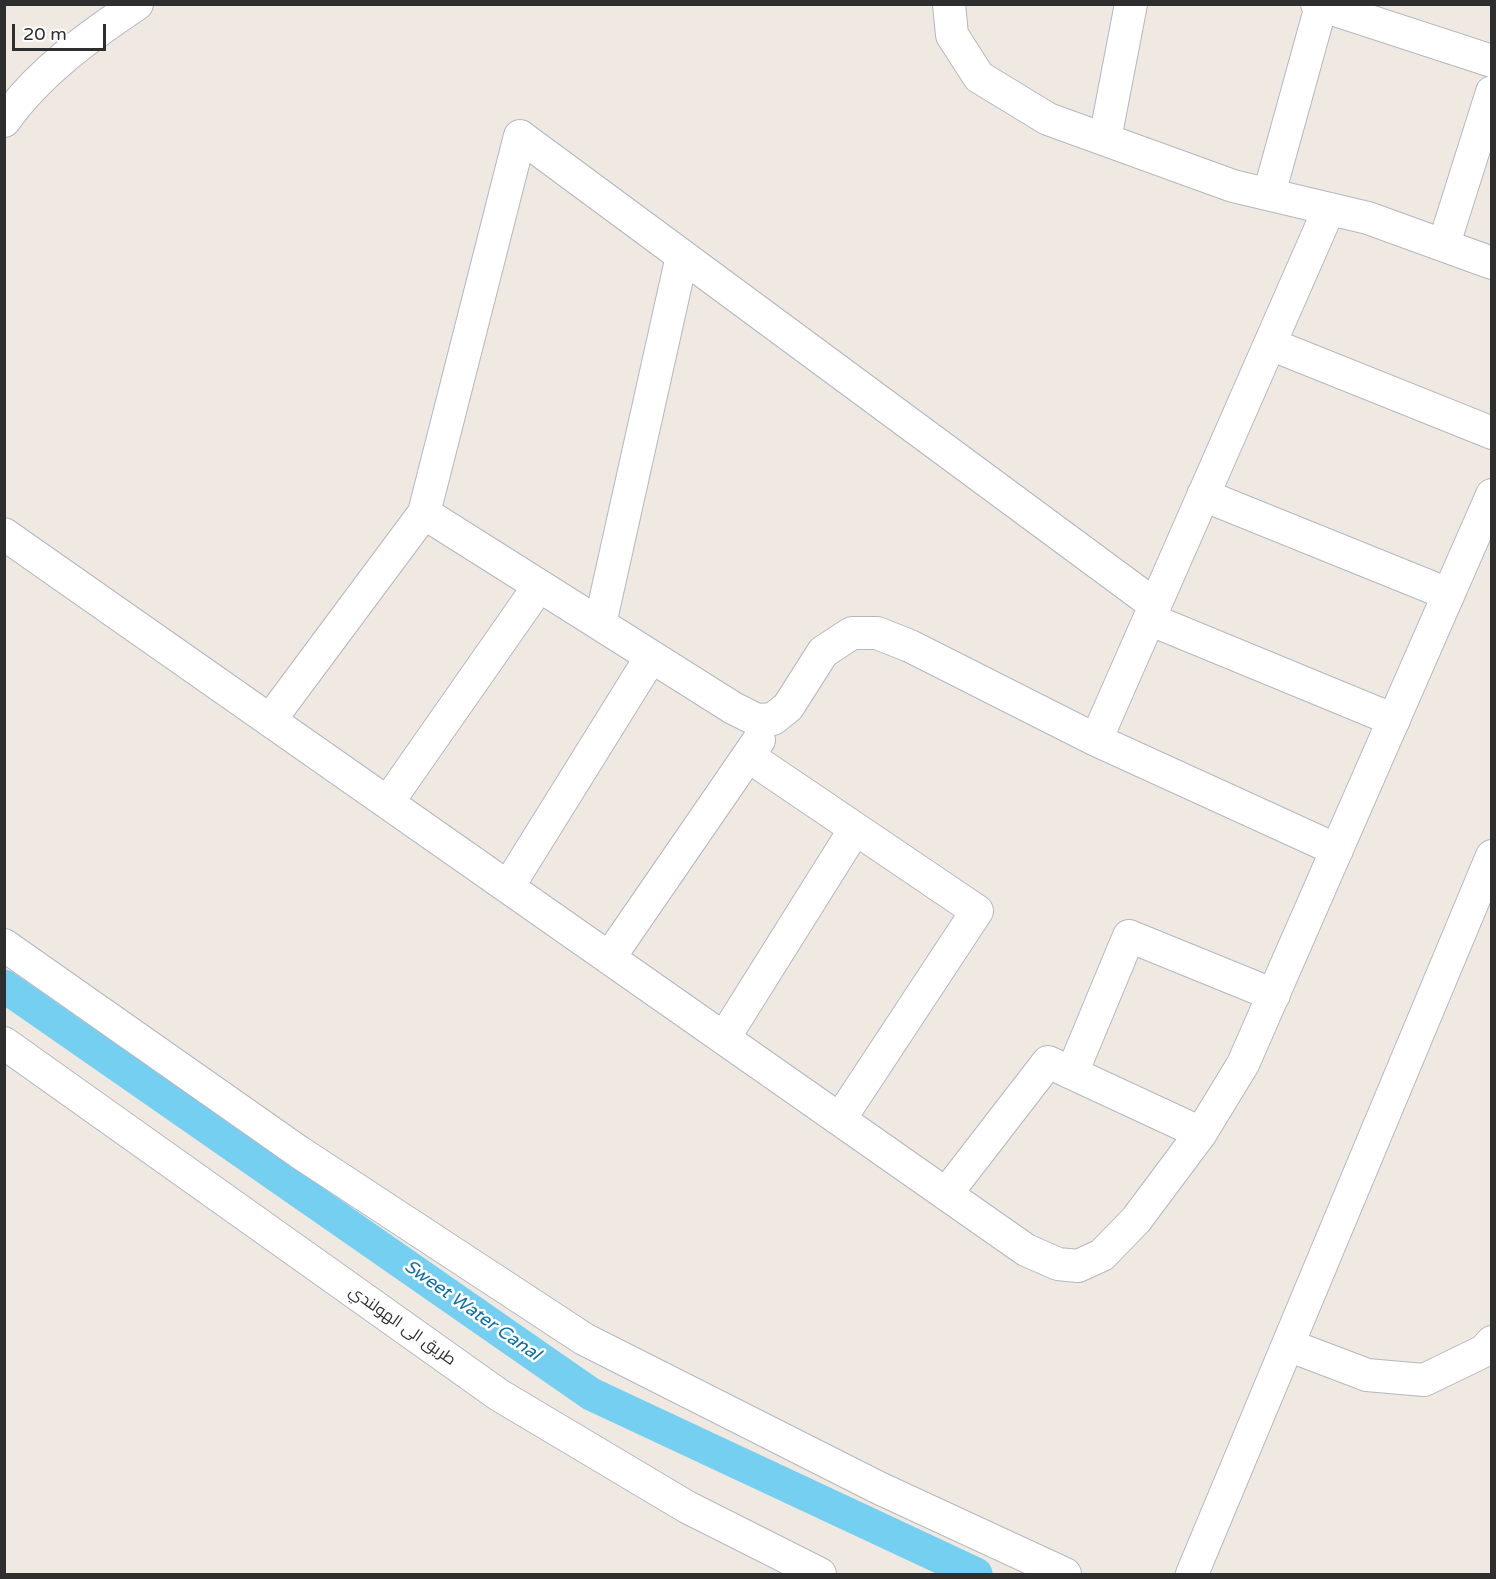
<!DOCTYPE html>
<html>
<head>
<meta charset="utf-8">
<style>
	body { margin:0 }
	#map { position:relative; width:1496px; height:1579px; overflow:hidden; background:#efe9e1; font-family:"Varela Round",sans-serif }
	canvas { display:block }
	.frame { position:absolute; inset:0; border:6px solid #2e2e2e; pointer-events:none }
	.scale { position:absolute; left:12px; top:24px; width:94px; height:27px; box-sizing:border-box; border:3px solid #2e2e2e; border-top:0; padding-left:8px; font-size:18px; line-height:21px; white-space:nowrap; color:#2e2e2e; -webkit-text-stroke:4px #fff; paint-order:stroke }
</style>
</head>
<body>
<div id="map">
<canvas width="1496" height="1579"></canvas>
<div class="frame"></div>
<div class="scale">20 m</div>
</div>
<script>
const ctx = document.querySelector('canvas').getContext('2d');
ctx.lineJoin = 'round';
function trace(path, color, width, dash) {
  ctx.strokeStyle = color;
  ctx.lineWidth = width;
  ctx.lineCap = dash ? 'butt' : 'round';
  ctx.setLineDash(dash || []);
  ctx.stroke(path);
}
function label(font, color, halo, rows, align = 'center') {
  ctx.font = font + ' "Varela Round",Cairo,sans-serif';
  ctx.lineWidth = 5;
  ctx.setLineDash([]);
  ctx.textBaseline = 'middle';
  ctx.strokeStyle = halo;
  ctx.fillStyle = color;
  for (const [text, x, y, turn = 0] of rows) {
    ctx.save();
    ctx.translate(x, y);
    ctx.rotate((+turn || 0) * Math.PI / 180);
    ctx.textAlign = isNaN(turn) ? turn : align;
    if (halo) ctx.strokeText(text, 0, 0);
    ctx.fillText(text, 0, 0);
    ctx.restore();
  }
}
const canal = new Path2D(`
	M4 986 591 1394 976 1574`);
const minor = new Path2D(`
	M949 4 952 35 979 77 1048 119 1233 186 1368 218 1492 263
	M1317 4 1492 61
	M4 121C39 72 88 37 137 4
	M1105 139 1131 4
	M1269 194 1321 6
	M1444 244 1492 92
	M1270 344 1492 433
	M1203 495 1448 594
	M424 513 733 708 757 720 773 719 788 707 823 652 852 633H877L910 646 1096 740 1337 850
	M4 534 1026 1250 1058 1264 1078 1266 1102 1255 1136 1220 1201 1133 1243 1064 1492 495
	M1149 619 1394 720
	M600 624 682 256
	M270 720 424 513 520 136 1155 605
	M1096 740 1329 209
	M748 756 977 911 840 1119
	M388 802 539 586
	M508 887 651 657
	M4 945 299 1152 584 1339 879 1488 1065 1574
	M609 958 759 740
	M724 1038 855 829
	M4 1043 499 1395 687 1507 820 1574
	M1072 1073 1129 936 1274 995
	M946 1194 1048 1062 1201 1133
	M1288 1345 1367 1375 1424 1380 1484 1351 1492 1342
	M1192 1574 1492 856`);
const streetNames = [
	["طريق الى الهولندي",402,1326,35]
];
const waterNames = [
	["Sweet Water Canal",472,1311,35]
];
trace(canal, '#75cff0', 33);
trace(minor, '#b4b7c1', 34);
trace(minor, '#fff', 32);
label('16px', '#2e2e2e', '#fff', streetNames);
label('italic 18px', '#0d6fa3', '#fff', waterNames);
</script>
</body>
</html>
